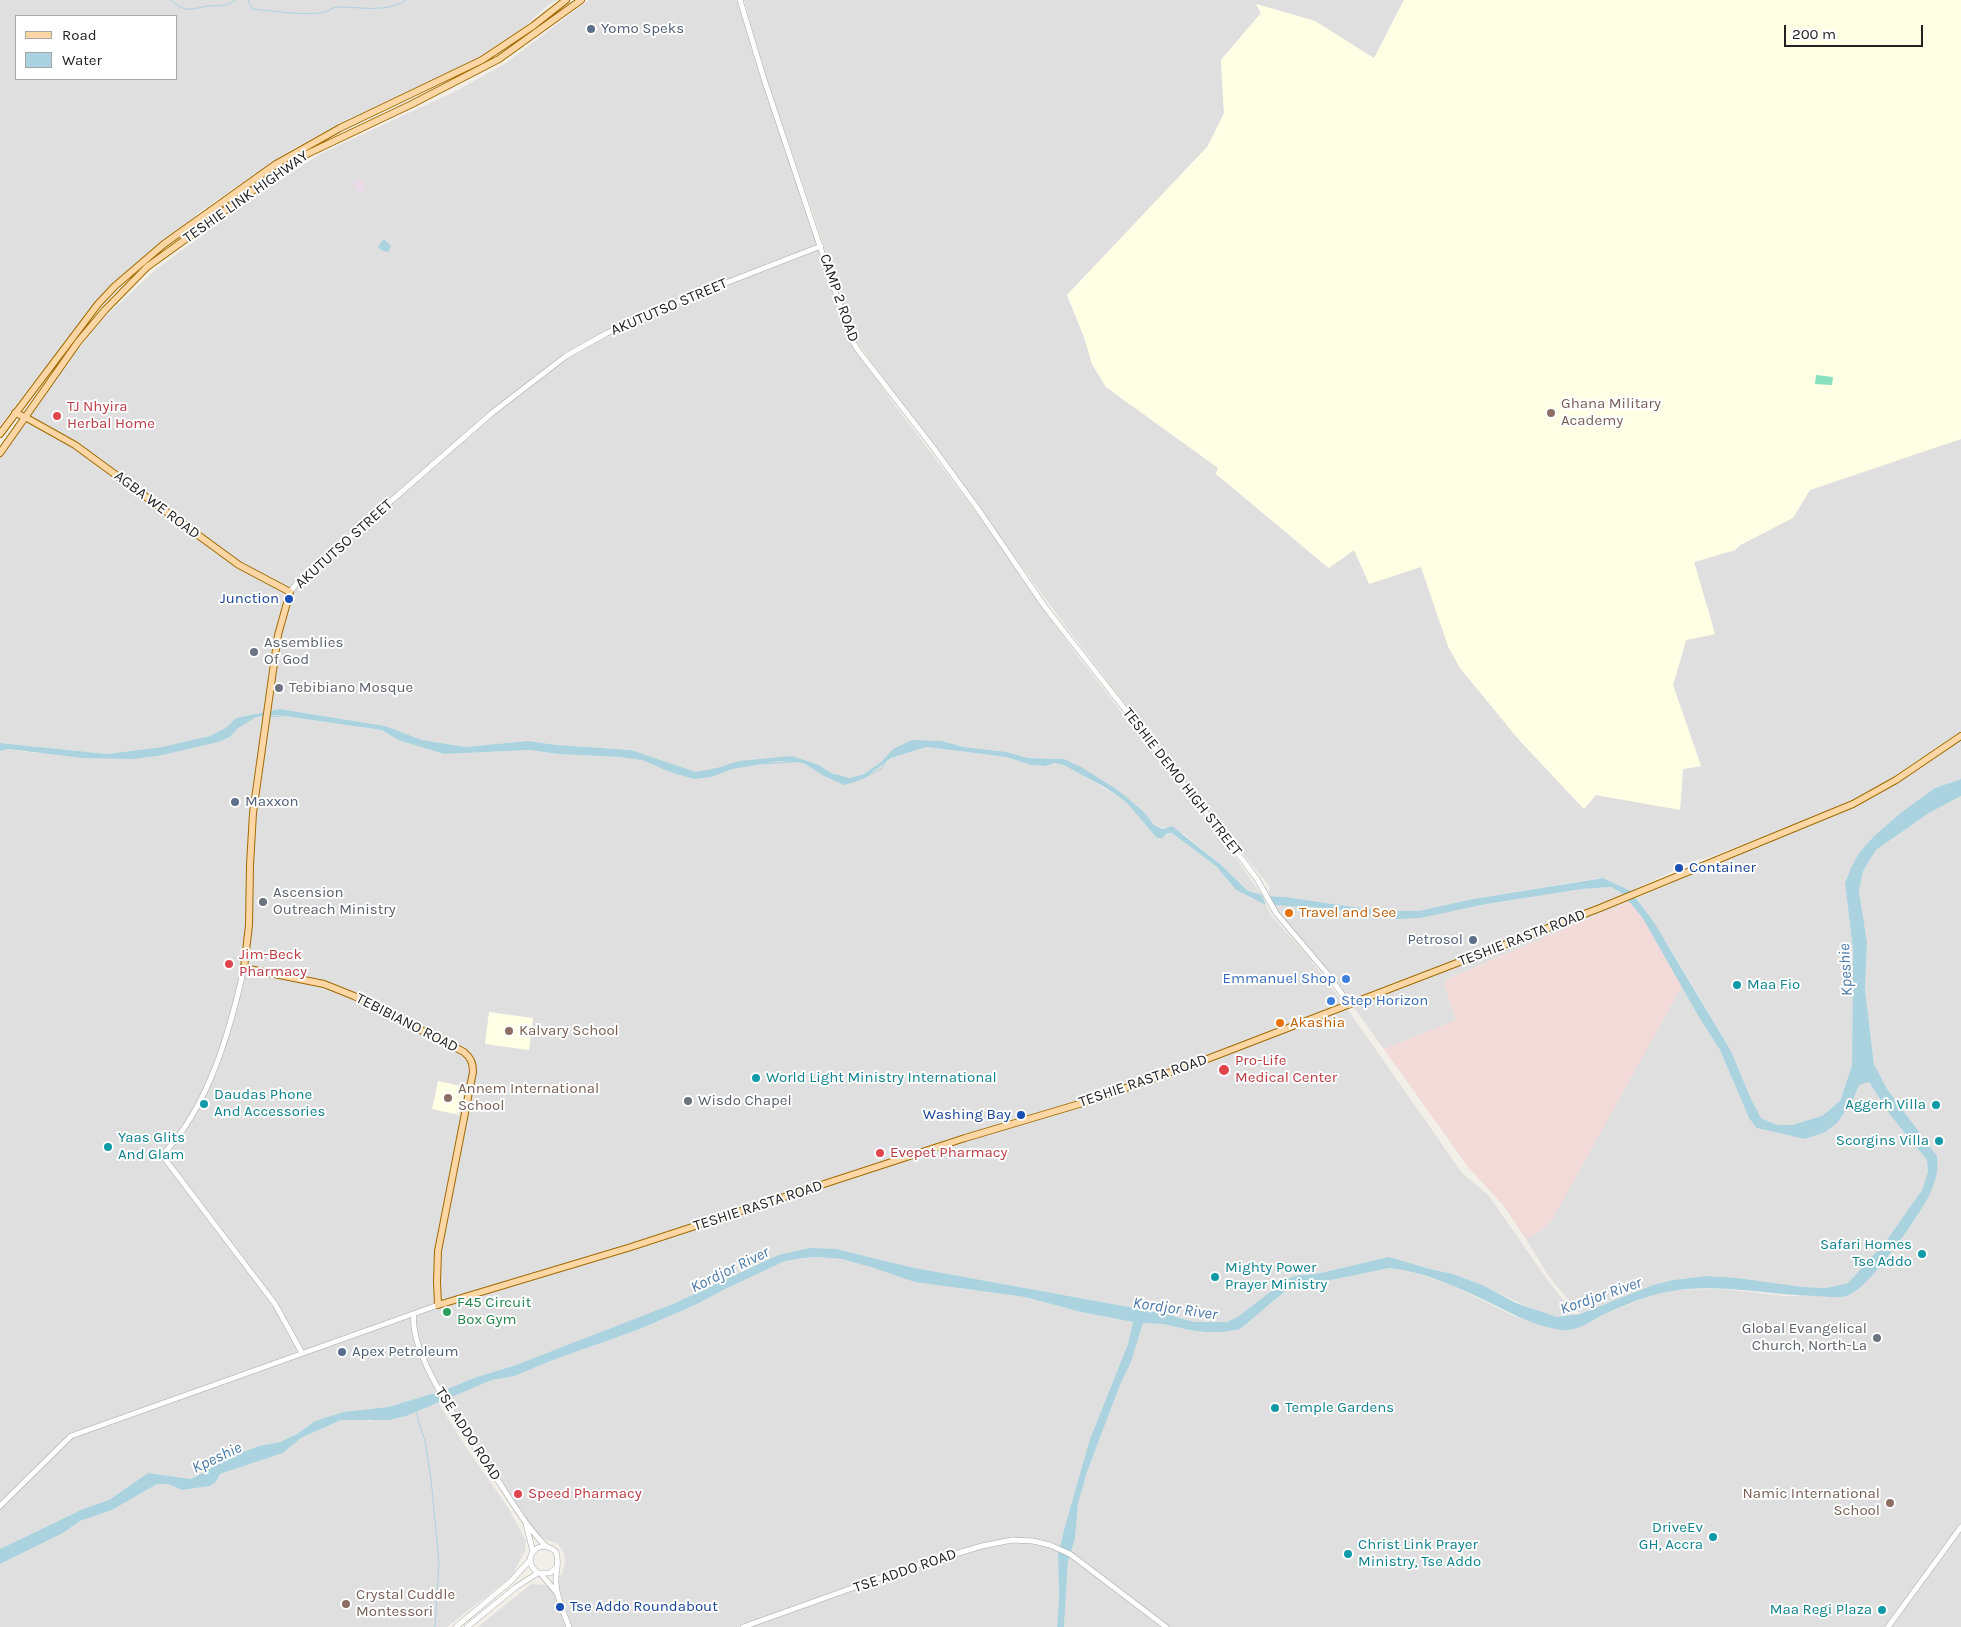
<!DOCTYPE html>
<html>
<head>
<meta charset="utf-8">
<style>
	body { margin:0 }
	#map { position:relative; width:1961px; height:1627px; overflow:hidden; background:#f2efe9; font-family:Karla,sans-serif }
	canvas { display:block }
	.legend { position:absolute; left:15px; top:15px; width:162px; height:65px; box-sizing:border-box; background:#fff; border:1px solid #a7a7a7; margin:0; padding:6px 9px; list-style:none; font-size:15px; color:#222 }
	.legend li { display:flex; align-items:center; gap:10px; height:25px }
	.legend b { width:25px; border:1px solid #a7a7a7 }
	.scale { position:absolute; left:1784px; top:25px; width:139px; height:22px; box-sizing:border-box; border:2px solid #222; border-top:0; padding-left:6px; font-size:15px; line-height:18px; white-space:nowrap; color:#222; -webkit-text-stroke:4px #fff; paint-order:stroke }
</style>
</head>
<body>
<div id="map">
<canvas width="1961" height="1627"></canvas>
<ul class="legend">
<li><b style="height:6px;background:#fcd6a4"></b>Road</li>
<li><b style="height:14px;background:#aad3df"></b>Water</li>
</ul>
<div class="scale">200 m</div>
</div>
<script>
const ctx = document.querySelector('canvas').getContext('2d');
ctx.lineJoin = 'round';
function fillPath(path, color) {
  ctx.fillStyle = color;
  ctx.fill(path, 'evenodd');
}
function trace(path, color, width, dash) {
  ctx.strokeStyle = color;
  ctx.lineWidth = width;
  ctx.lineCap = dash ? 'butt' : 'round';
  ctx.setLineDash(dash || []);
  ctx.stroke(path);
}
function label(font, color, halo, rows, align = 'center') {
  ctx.font = font + ' Karla,sans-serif';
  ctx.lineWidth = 4;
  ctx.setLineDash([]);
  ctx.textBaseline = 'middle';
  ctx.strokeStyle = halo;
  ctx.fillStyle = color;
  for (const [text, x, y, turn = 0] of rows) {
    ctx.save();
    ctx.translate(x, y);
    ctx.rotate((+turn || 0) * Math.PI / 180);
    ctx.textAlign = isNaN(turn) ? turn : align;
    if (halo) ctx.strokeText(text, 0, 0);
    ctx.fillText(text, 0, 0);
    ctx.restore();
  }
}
const residential = new Path2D(`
	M0 0H557L548 5 524 27 476 60 414 91 324 132 294 148 198 213 182 229 117 280 82 319 0 426ZM16 16H176V79H16Z
	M589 0H738L765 91 825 266 848 339 891 400 998 541 1024 582 1076 654 1238 861 1262 895 1248 891 1220 864 1184 834 1154 825 1143 811 1064 759 1028 758 1007 752 964 747 942 741 893 749 881 762 864 774 850 778 831 773 819 765 792 756 696 772 631 750 557 745 528 741 465 747 422 740 385 726 280 709 236 718 227 727 210 736 162 747 107 754 0 743V456L64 366 102 320 155 270 253 198 320 154 454 92 506 63Z
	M744 0H1404L1374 59 1315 21 1256 4 1261 13 1221 60 1224 113 1208 146 1067 295 1084 337 1092 364 1106 387 1218 468 1216 474 1328 568 1354 550 1421 567 1448 646 1460 668 1520 741 1584 809 1596 795 1680 809 1683 769 1701 766 1673 685 1686 640 1715 634 1694 562 1735 550 1740 545 1793 518 1809 490 1961 439V731L1887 781 1850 803 1710 857 1682 864 1671 872 1631 891 1603 878 1593 879 1473 899 1419 911H1393L1353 907 1285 897 1268 896 1270 887 1179 775 1061 620 853 337 817 225 762 66Z
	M277 715 382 730 398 740 444 754 529 750 558 754 619 757 642 760 670 772 711 777 733 769 780 761 803 763 824 776 844 784 866 777 891 758 928 747 1006 757 1031 765 1045 766 1053 763 1064 765 1075 770 1126 802 1157 838 1172 833 1217 867 1236 890 1266 905 1271 915 1307 955 1348 1010 1462 1173 1489 1196 1546 1278 1575 1315 1557 1317 1543 1313 1453 1274 1430 1269 1389 1257 1320 1273 1294 1276 1283 1282 1239 1316 1227 1322 1215 1323 1195 1322 1162 1313 915 1268 858 1254 778 1255 673 1304 602 1333 516 1365 474 1378 445 1390 388 1407 315 1421 297 1434 280 1442 259 1446 237 1454 190 1479 148 1473 109 1500 83 1509 0 1549V751L8 749 26 752 134 759 158 756 219 742 230 737 237 729 256 717Z
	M1961 740V779L1935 788 1903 811 1874 836 1859 853 1845 883 1853 950 1852 1065 1840 1101 1822 1116 1792 1125H1777L1761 1118 1751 1099 1731 1051 1678 961 1637 898 1874 797 1926 765Z
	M1961 796V1627H1064L1068 1561 1075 1539 1078 1504 1087 1472 1120 1385 1131 1362 1143 1323 1163 1324 1189 1330 1224 1332 1266 1308 1288 1289 1389 1268 1405 1270 1449 1284 1514 1316 1545 1326 1565 1330 1585 1325 1607 1313 1655 1294 1673 1290 1721 1289 1787 1296H1813L1866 1281 1895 1248 1920 1212 1930 1193 1937 1156 1887 1089 1874 1064 1865 990 1867 942 1859 891 1863 871 1876 850 1929 813Z
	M1611 887 1622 893 1630 901 1445 980 1446 983 1444 984 1456 1020 1384 1049 1330 975 1271 905 1325 908 1397 919 1582 889Z
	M1682 986 1720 1050 1749 1118 1804 1139 1853 1100 1859 1084 1869 1082 1891 1116 1927 1160 1928 1172 1922 1190 1905 1214 1886 1241 1848 1283 1826 1288 1803 1287 1706 1276 1673 1280 1653 1285 1580 1314 1550 1278 1526 1239 1539 1232Z
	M817 1257 842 1259 951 1287 1025 1297 1081 1312 1133 1322 1128 1344 1090 1439 1065 1526 1058 1555 1059 1599 1057 1627H478L531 1584 546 1585 555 1581 562 1573 565 1562 564 1553 558 1544 545 1539 532 1530 445 1399 492 1380 515 1376 550 1361 640 1329 697 1304 724 1289 785 1261Z
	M438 1402 463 1443 509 1509 526 1541 525 1551 511 1577 447 1627H0V1564L63 1533 80 1521 112 1510 157 1484H168L182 1490 210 1486 216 1482 220 1474 283 1453 301 1438 341 1420 356 1419 370 1421Z`);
const commercial = new Path2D(`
	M1630 901 1642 917 1682 986 1552 1220 1539 1232 1526 1239 1504 1206 1468 1167 1384 1049 1456 1020 1444 984 1446 983 1445 980Z`);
const industrial = new Path2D(`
	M360 178 365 184 364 186 366 188 360 193 353 183Z`);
const education = new Path2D(`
	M1404 0H1961V439L1810 490 1793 518 1740 545 1735 550 1694 562 1715 634 1686 640 1673 685 1701 766 1683 769 1680 810 1596 795 1584 809 1520 741 1460 668 1448 646 1421 567 1369 584 1354 550 1329 568 1216 474 1218 468 1106 387 1092 364 1084 337 1067 295 1208 146 1224 113 1221 60 1261 13 1256 4 1315 21 1374 58Z
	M489 1012 533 1018 529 1050 485 1044Z
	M438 1081 465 1087 459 1115 432 1109Z`);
const pitch = new Path2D(`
	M1816 375 1833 377 1832 385 1815 384Z`);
const water = new Path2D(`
	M384 239 391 246 388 252 381 250 378 246Z
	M280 709 385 726 422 740 465 747 528 741 557 745 631 750 696 772 717 768 739 761 792 756 819 765 831 773 850 778 864 774 881 762 893 749 912 740 942 741 964 747 1007 752 1028 758 1064 759 1081 767 1113 787 1143 811 1154 825 1163 829 1172 826 1220 864 1248 891 1262 895 1266 905 1236 890 1217 867 1172 833 1166 834 1163 838H1157L1126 802 1106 788 1064 765 1054 763 1045 766 1031 765 1006 757 927 747 891 758 866 777 855 782 844 785 824 776 803 763 780 761 733 769 711 777 694 779 670 772 642 760 619 757 558 754 529 750 444 754 398 740 382 730 277 715 256 717 237 729 230 737 219 742 158 756 134 759 83 758 8 749 0 751V743L107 754 162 747 210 736 227 727 236 718Z
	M1961 779V796L1929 813 1876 850 1863 871 1859 891 1867 942 1865 990 1874 1064 1887 1089 1937 1156C1941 1183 1923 1207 1909 1228 1897 1245 1867 1287 1849 1295 1840 1299 1825 1296 1815 1296 1769 1295 1716 1283 1672 1291 1650 1294 1627 1304 1607 1313 1593 1319 1579 1332 1562 1330 1531 1326 1506 1310 1478 1297 1451 1284 1419 1271 1389 1268L1288 1289 1240 1329 1224 1332H1206L1189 1330 1163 1324 1143 1323 1131 1362 1120 1385 1087 1472 1078 1504 1075 1539 1068 1561 1064 1627H1057L1059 1599 1058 1555 1065 1526 1090 1439 1128 1344 1133 1322 1081 1312 1025 1297 915 1282 871 1267 842 1259 817 1257 804 1258 785 1261 725 1289 697 1304 640 1329 550 1361 515 1376 492 1380 406 1416 389 1420H341L301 1438 283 1453 220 1474 216 1482 210 1486 182 1490 168 1484H157L112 1510 80 1521 63 1533 0 1564V1549L83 1509 109 1500 148 1473 191 1479 237 1454 259 1446 280 1442 297 1434 315 1421 344 1412 388 1407 445 1390 474 1378 516 1365 673 1304 778 1255 810 1248 836 1249 915 1268 1162 1313 1195 1322H1227L1239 1316 1283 1282 1294 1276 1320 1273 1389 1257 1430 1269 1453 1274 1482 1285 1516 1303 1557 1317 1580 1314 1653 1285 1673 1280 1706 1276 1737 1278 1803 1287 1826 1288 1848 1283 1886 1241 1905 1214 1922 1190 1928 1172 1927 1160 1891 1116 1869 1082 1859 1085 1853 1100 1837 1123 1825 1132 1805 1139 1757 1128 1749 1118 1720 1050 1699 1017 1642 917 1622 893 1611 887 1582 889 1481 905 1420 918 1397 919 1325 908 1271 905 1268 896 1285 897 1353 907 1393 911H1419L1473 899 1603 878 1631 891 1655 924 1731 1051 1751 1099 1761 1118 1777 1125H1792L1822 1116 1840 1101 1852 1065 1853 950 1845 883 1851 868 1859 853 1874 836 1903 811 1935 788Z`);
const stream = new Path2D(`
	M171 0C187 14 190 9 208 6 221 5 223 8 235 0
	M248 0 252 9C274 11 298 15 321 13 327 12 332 7 339 7 361 7 387 13 406 0
	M269 717 283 716
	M763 764 791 762
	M862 779 882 768 886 761
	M1114 788 1132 802
	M416 1410 419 1423 425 1441 431 1479 439 1562 435 1627`);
const minor = new Path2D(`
	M740 0 764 79 850 336 857 349 929 442 978 509 1045 607 1242 859 1257 879 1276 913 1326 972 1350 1005
	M290 592 297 583 492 413 566 356 607 333 651 312 821 246
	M244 968C230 1031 208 1109 162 1155L275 1304 302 1353
	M414 1314C408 1355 469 1438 493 1473 510 1498 525 1526 547 1547
	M0 1506 71 1436 438 1305
	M526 1524 533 1552
	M557 1567 550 1573H538C519 1559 539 1536 556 1552 560 1563 555 1573 556 1584 557 1599 564 1613 569 1627
	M541 1574 557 1593
	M456 1627 511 1581 530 1560
	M467 1627 516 1587 538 1573
	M743 1627 908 1568 982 1546 1012 1540 1033 1541 1050 1545 1070 1554 1166 1627
	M1888 1627 1961 1527`);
const major = new Path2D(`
	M15 413 25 417 75 445 239 565 290 592 278 635 253 813 250 865 249 925 244 968 324 984 354 996 464 1052C471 1058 473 1063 473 1072L438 1251 437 1282 438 1305 631 1247 965 1138 1086 1102 1202 1061 1600 908 1853 804 1896 780 1961 736
	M0 434 98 304 115 286 164 244 276 164 340 128 482 60 533 26 566 0
	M0 453 78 342 105 310 147 267 281 170 307 154 412 104 499 59 581 0`);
const markers = [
	[591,29,5,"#5c6f8a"],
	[1551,413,5,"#8d6e63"],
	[57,416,5,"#e0444e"],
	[289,599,5,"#1a4fb4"],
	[254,652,5,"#6b7280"],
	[279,688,5,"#6b7280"],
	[235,802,5,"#5c6f8a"],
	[1679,868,5,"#1a4fb4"],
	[263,902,5,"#6b7280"],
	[1289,913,5,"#e8710a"],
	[1473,940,5,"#5c6f8a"],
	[229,964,5,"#e0444e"],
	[1346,979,5,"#3f7fe0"],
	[1737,985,5,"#0f9aa8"],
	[1331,1001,5,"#3f7fe0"],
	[1280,1023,5,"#e8710a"],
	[509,1031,5,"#8d6e63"],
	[1224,1070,6,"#e0444e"],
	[756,1078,5,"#0f9aa8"],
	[448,1098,5,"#8d6e63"],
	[688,1101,5,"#6b7280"],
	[204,1104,5,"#0f9aa8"],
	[1936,1105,5,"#0f9aa8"],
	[1021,1115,5,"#1a4fb4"],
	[1939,1141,5,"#0f9aa8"],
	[108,1147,5,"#0f9aa8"],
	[880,1153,5,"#e0444e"],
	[1922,1254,5,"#0f9aa8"],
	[1215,1277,5,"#0f9aa8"],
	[447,1312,5,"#2e9e5b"],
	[1877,1338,5,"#6b7280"],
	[342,1352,5,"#5c6f8a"],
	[1275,1408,5,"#0f9aa8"],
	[518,1494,5,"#e0444e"],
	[1890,1503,5,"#8d6e63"],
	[1713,1537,5,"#0f9aa8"],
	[1348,1554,5,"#0f9aa8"],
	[346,1604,5,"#8d6e63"],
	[560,1607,5,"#1a4fb4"],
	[1882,1610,5,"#0f9aa8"]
];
const serviceNames = [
	["Yomo Speks",601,29],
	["Maxxon",245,802],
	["Petrosol",1463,940,"right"],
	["Apex Petroleum",352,1352]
];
const streetNames = [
	["TESHIE LINK HIGHWAY",246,197,-35],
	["CAMP 2 ROAD",839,298,71],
	["AKUTUTSO STREET",669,307,-23],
	["AGBA WE ROAD",157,505,37],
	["AKUTUTSO STREET",344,544,-42],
	["TESHIE DEMO HIGH STREET",1182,782,52],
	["TESHIE RASTA ROAD",1522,938,-21],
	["TEBIBIANO ROAD",407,1023,27],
	["TESHIE RASTA ROAD",1143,1081,-19],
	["TESHIE RASTA ROAD",758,1206,-18],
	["TSE ADDO ROAD",468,1434,57],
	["TSE ADDO ROAD",905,1571,-19]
];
const educationNames = [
	["Ghana Military",1561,404],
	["Academy",1561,421],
	["Kalvary School",519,1031],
	["Annem International",458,1089],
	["School",458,1106],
	["Namic International",1880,1494,"right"],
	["School",1880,1511,"right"],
	["Crystal Cuddle",356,1595],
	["Montessori",356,1612]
];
const healthNames = [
	["TJ Nhyira",67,407],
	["Herbal Home",67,424],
	["Jim-Beck",239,955],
	["Pharmacy",239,972],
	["Pro-Life",1235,1061],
	["Medical Center",1235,1078],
	["Evepet Pharmacy",890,1153],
	["Speed Pharmacy",528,1494]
];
const transitNames = [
	["Junction",279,599],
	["Container",1689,868,"left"],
	["Washing Bay",1011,1115],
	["Tse Addo Roundabout",570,1607,"left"]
];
const worshipNames = [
	["Assemblies",264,643],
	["Of God",264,660],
	["Tebibiano Mosque",289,688],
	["Ascension",273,893],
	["Outreach Ministry",273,910],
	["Wisdo Chapel",698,1101],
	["Global Evangelical",1867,1329,"right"],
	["Church, North-La",1867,1346,"right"]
];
const foodNames = [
	["Travel and See",1299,913],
	["Akashia",1290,1023]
];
const shopNames = [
	["Emmanuel Shop",1336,979],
	["Step Horizon",1341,1001,"left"]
];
const cultureNames = [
	["Maa Fio",1747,985],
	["World Light Ministry International",766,1078],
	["Daudas Phone",214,1095],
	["And Accessories",214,1112],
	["Aggerh Villa",1926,1105,"right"],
	["Yaas Glits",118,1138],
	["And Glam",118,1155],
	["Scorgins Villa",1929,1141,"right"],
	["Safari Homes",1912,1245,"right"],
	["Tse Addo",1912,1262,"right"],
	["Mighty Power",1225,1268],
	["Prayer Ministry",1225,1285],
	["Temple Gardens",1285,1408],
	["DriveEv",1703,1528,"right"],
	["GH, Accra",1703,1545,"right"],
	["Christ Link Prayer",1358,1545],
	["Ministry, Tse Addo",1358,1562],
	["Maa Regi Plaza",1872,1610,"right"]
];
const leisureNames = [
	["F45 Circuit",457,1303],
	["Box Gym",457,1320]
];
const waterNames = [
	["Kpeshie",1846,970,-93],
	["Kordjor River",730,1270,-26],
	["Kordjor River",1601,1296,-19],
	["Kordjor River",1175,1309,8],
	["Kpeshie",217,1458,-25]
];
fillPath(residential, '#e0dfdf');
fillPath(commercial, '#f2dad9');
fillPath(industrial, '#ebdbe8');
fillPath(education, '#ffffe5');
fillPath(pitch, '#88e0be');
fillPath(water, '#aad3df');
trace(stream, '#aad3df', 1);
trace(minor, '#a9a9a9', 6);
trace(major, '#a06b00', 8);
trace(minor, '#fff', 5);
trace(major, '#fcd6a4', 6);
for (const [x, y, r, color] of markers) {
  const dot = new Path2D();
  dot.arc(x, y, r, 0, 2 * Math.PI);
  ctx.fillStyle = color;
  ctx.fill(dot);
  trace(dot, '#fff', 2);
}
label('15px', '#4e5e75', '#fff', serviceNames, 'left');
label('15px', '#222', '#fff', streetNames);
label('15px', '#785e54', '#fff', educationNames, 'left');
label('15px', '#be3a42', '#fff', healthNames, 'left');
label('15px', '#164399', '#fff', transitNames, 'right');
label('15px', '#5b616d', '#fff', worshipNames, 'left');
label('15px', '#c56008', '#fff', foodNames, 'left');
label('15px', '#366cbe', '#fff', shopNames, 'right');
label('15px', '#0d838f', '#fff', cultureNames, 'left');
label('15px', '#27864d', '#fff', leisureNames, 'left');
label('italic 16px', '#4a7aab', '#fff', waterNames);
</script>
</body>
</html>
